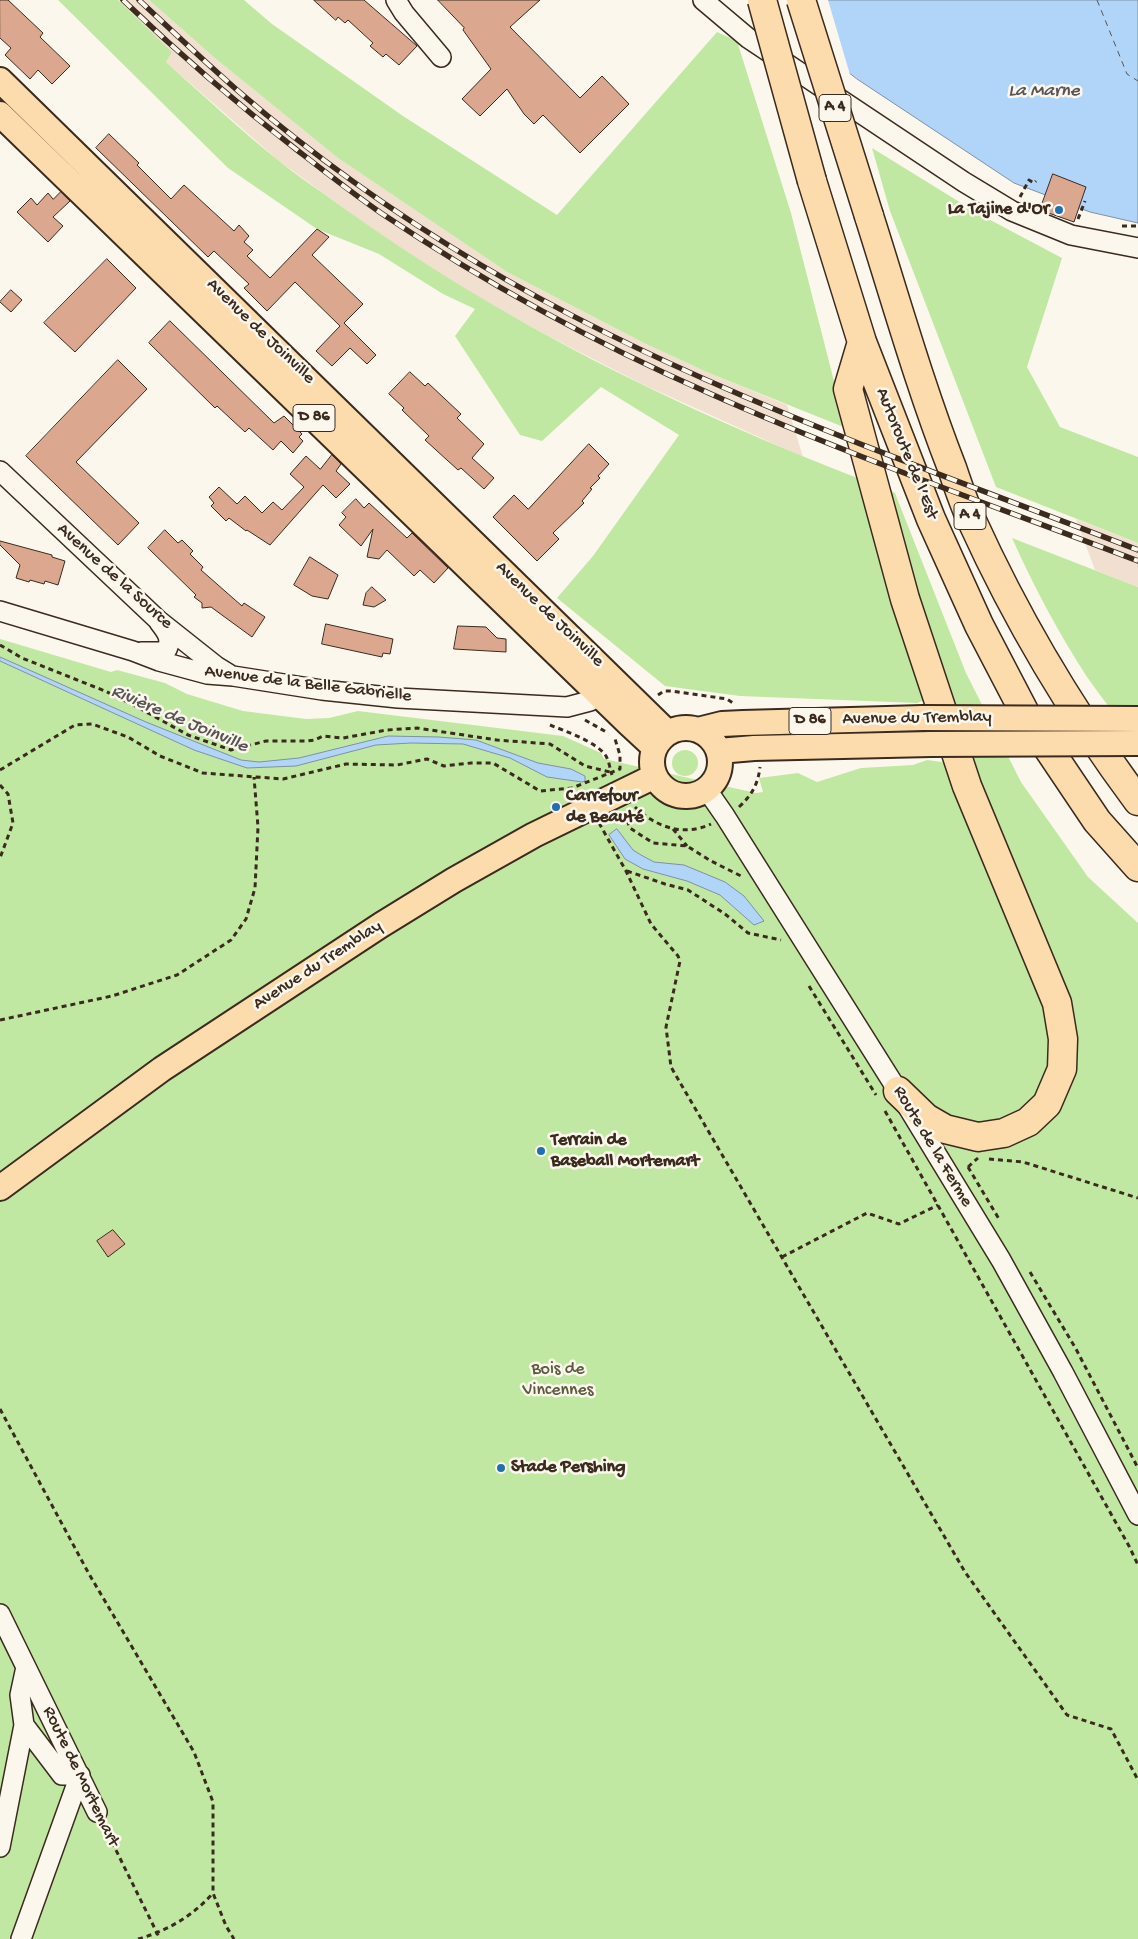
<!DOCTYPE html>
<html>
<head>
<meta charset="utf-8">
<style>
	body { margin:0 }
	canvas { display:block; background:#fbf7ec }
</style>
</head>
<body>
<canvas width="1138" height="1939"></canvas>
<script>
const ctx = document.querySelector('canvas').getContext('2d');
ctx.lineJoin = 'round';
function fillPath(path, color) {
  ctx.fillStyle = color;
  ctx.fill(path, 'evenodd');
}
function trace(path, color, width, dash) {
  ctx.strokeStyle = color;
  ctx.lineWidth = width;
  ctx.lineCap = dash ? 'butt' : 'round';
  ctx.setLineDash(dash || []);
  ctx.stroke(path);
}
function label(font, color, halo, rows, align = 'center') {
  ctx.font = font + ' "Gochi Hand",sans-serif';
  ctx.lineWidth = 5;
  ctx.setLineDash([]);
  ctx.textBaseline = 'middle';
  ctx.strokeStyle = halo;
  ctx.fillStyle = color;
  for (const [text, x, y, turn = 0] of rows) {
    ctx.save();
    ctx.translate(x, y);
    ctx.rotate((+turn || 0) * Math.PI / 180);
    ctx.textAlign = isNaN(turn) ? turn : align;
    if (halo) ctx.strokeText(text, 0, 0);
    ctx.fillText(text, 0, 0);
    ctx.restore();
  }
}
const built = new Path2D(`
	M118 0H149L216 59 338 158 507 272 646 344 709 373 787 405 803 457 642 384 554 339 483 300 386 239 278 160 166 62 172 52Z
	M1076 519 1138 543V587L1095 570Z`);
const green = new Path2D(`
	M58 0H118L172 52 166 62C203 95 239 129 278 160 297 176 318 189 338 204 499 321 679 409 865 481L925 700 917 703 740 696 665 686 557 598 593 556 679 435 601 387 542 441 520 435 455 336 475 309 443 294 379 254 317 229 228 168Z
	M149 0H244L272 24 403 116 557 215 717 32 737 41 791 213 846 428 709 373 646 344 507 272 338 158 216 59Z
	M872 148 979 214 1062 258 1027 367 1060 427 1138 457V543L996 487 890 211Z
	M889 490 895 493 966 673 1021 782 1088 877 1138 923V1939H0V639L111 672 117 670 165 683 187 694 243 711 306 719 329 718 358 711 563 736 601 753 604 759 756 793 763 792 759 778 798 773 817 782 861 768 913 765 927 760 957 764 977 774 930 645Z
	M1012 538 1138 587V745C1121 722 1103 700 1087 677 1059 634 1033 585 1012 538Z
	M672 763a13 13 0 1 1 26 0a13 13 0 1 1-26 0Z`);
const water = new Path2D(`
	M756 0H1138V223L1090 212 1014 183 857 79Z
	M0 657 146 722 241 760 259 762 299 758 388 736 439 737 476 740 538 763 571 769 585 776V781L582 782 547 777 510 758 463 744 411 743 376 745 296 766 247 768 194 750 0 661Z
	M617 829 633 850 641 855 654 862 684 865 725 882 744 896 764 921 754 925 720 895 687 881 643 869 625 859 609 835Z`);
const pier = new Path2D(`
	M753 0H828L851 78 778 19Z`);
const ferry = new Path2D(`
	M1097 0 1127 74 1138 81`);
const building = new Path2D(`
	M0 0H8L43 33 40 37 70 66 52 84 38 70 30 79 5 55 11 48 0 38Z
	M314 0H364L417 46 399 65 386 54 383 57 370 46 373 43 348 20 345 23 338 17 336 20Z
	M438 0H540L510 27 580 98 602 76 629 104 580 153 543 115 534 124 524 114 507 89 480 116 462 99 491 69 463 30 464 28Z
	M109 134 139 163 137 165 171 199 184 185 234 231 239 225 249 236 244 242 253 250 247 256 270 278 317 229 329 237 312 255 363 304 344 323 376 355 367 364 350 348 332 366 316 351 340 326 295 282 267 311 244 288 249 284 214 251 208 257 96 148Z
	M1053 174 1086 187 1074 222 1040 210Z
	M61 192 70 201 53 217 63 226 48 242 17 212 31 198 37 205 48 193 53 199Z
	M107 259 136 288 75 352 44 323Z
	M11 290 22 300 11 312 0 302Z
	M170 321 274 423 284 416 302 434 299 437 303 441 293 453 281 441 273 450 249 428 245 432 217 406 215 408 149 343Z
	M118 360 147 389 76 462 139 523 118 545 26 456Z
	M410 372 425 386 428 383 461 414 457 418 484 444 472 458 494 478 484 489 461 468 458 470 425 440 429 436 402 410 404 408 389 394Z
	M589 444 609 464 598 476 600 478 590 488 592 489 582 501 584 503 553 533 559 539 537 561 493 517 514 495 528 509Z
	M332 455 341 464 336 471 350 484 336 498 323 485 270 545 247 530 246 531 229 518 226 521 211 506 214 503 209 497 219 487 237 504 245 496 262 513 273 502 282 510 304 487 290 474 306 456 320 469Z
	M356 499 364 508 369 503 407 538 412 533 448 568 434 583 420 570 414 576 387 550 379 559 367 557 373 529 361 546 339 525 346 517 342 513Z
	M165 530 178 543 182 540 193 551 190 554 203 567 201 570 242 606 244 603 265 617 252 637 211 607 202 608V603L194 597 196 595 148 548Z
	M0 541 52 555V557L65 561 58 585 45 581 44 584 30 580 29 582 16 578 20 565 0 545Z
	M310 557 338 575 328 599 312 596 294 585Z
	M372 587 386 600 374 607 363 605 366 593Z
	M326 624 393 639 390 654 383 653 382 657 322 644Z
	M458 626 486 627 497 638 506 639V652L454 649Z
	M113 1230 125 1244 108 1257 97 1241Z`);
const path = new Path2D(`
	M1020 197 1029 180 1034 183 1036 181
	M1078 219 1085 201
	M1122 226H1138
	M0 645 22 658 105 691 141 709 188 735 231 750 266 741H306L315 740 323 736 343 738 387 730 417 728 497 740 550 744 585 766 610 772
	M658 695 664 691H671L727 699 733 703
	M585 720 608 733
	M550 725C565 731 597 742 606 756 609 761 610 769 612 775
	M0 770 75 725 92 724 128 737 160 756 203 773 283 779 346 764 397 765 427 759 444 766 471 763H493L540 791 572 788 620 769V755L615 739
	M0 785 8 794 13 823 0 858
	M635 807C656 827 683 837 711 824
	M739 807C752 795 758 784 760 767
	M624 812 630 828 653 843 687 846 711 861 741 876
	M599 823 626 871 651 924 678 956 680 961 666 1027 671 1067 965 1572 1067 1715 1111 1729 1138 1780
	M673 829 687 846
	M627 871 665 884 688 890 725 914 748 933 781 940
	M809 986 876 1095
	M0 1020 112 996 177 975 231 940 246 919 255 888 258 827 254 777
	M885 1111 1129 1546 1138 1565
	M989 1159 1023 1162 1138 1198
	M968 1167 999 1219
	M968 1167 978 1158
	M782 1257 867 1213 899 1224 938 1205
	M1030 1272 1076 1349 1138 1468
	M0 1409 89 1574 194 1752 213 1802V1893L226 1926 234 1939
	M104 1826 160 1939
	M138 1939C167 1931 193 1916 213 1893`);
const minor = new Path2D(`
	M396 0 404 13 441 57
	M703 0 748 38 964 182 1012 211 1071 235 1138 248
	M0 471 158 620 216 666 229 674
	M0 611 133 651 159 661 207 674 233 676 322 690 398 698 567 707 590 701 609 686
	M141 652H159L166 651C173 639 166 631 159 622
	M707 790 725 816 898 1091 1001 1260 1063 1372 1138 1515
	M0 1614 97 1812
	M0 1847 24 1725 20 1695 26 1667
	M21 1939 80 1775H62L24 1725`);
const major = new Path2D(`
	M0 80 668 733
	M0 114 628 723 655 748
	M652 762a34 34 0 1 1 68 0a34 34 0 1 1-68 0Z
	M698 730 722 724 743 723 923 718
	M719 751 754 748 931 744
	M0 1188 162 1069 381 925 454 880 534 835 655 776`);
const highway = new Path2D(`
	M812 181 862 342 931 519 979 625 1027 717 1097 821 1138 867
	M869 216C896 301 920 386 952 468 958 486 964 504 972 521 1017 620 1073 714 1138 801
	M862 342 848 389 905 599 967 786 1057 1003 1063 1039 1062 1069 1047 1104 1028 1122 1004 1133 978 1137 945 1129 926 1118 898 1091`);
const rail = new Path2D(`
	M123 0C178 53 236 103 297 150 324 171 352 193 381 213 485 283 597 344 711 394 850 456 995 506 1138 561
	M139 0C171 30 204 61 237 90 312 155 395 214 481 265 686 387 916 464 1138 550`);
const majorBridge = new Path2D(`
	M923 718 1138 719
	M931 744 1138 743`);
const highwayBridge = new Path2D(`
	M762 0 812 181
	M801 0 869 216`);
const markers = [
	[1059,210,5,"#1f6fb2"],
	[556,807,5,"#1f6fb2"],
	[541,1151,5,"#1f6fb2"],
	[501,1468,5,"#1f6fb2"]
];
const shields = [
	[835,108,32],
	[314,418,42],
	[970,516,32],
	[810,721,42]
];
const shieldNames = [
	["A 4",835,108],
	["D 86",314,418],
	["A 4",970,516],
	["D 86",810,721]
];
const poiNames = [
	["La Tajine d'Or",1049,210,"right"],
	["Carrefour",566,797],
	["de Beauté",566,818],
	["Terrain de",551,1141],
	["Baseball Mortemart",551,1162],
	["Stade Pershing",511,1468]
];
const streetNames = [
	["Avenue de Joinville",260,332,44],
	["Autoroute de l’Est",906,454,68],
	["Avenue de la Source",114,577,42],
	["Avenue de Joinville",549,615,44],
	["Avenue de la Belle Gabrielle",308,685,7],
	["Avenue du Tremblay",917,719,-1],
	["Avenue du Tremblay",318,966,-33],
	["Route de la Ferme",932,1147,59],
	["Route de Mortemart",80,1777,64]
];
const parkNames = [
	["Bois de",558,1370],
	["Vincennes",558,1391]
];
const waterNames = [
	["La Marne",1044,92],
	["Rivière de Joinville",179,720,23]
];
fillPath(built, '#f1dfd0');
fillPath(green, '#c1e8a3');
fillPath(water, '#b1d4f9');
trace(water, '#8290a1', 1);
fillPath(pier, '#fbf7ec');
trace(ferry, '#585455', 1, [6, 5]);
fillPath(building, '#dba88f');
trace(building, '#3b2a1e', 1);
trace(minor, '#3b2a1e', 22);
trace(major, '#3b2a1e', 28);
trace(highway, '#3b2a1e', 31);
trace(path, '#3b2a1e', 3, [5, 4]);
trace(minor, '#fbf7ec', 19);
trace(major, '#fcdcac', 24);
trace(highway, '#fcdcac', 28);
trace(rail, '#3b2a1e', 5.5);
trace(rail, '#fbf7ec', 4, [11]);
trace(majorBridge, '#3b2a1e', 28, []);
trace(highwayBridge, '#3b2a1e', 31, []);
trace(majorBridge, '#fcdcac', 24);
trace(highwayBridge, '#fcdcac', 28);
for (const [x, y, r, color] of markers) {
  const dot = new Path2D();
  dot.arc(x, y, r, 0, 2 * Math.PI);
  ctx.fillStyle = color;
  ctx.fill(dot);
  trace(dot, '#fbf7ec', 2);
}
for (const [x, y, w] of shields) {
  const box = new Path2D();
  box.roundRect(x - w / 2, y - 13.5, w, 27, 4);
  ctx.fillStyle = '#fbf7ec';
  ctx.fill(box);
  trace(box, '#3b2a1e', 1);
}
label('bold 16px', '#3b2a1e', null, shieldNames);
label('bold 18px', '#3b2a1e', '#fbf7ec', poiNames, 'left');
label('18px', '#3b2a1e', '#fbf7ec', streetNames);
label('18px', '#5c5a3f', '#fbf7ec', parkNames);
label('italic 19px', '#585455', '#fbf7ec', waterNames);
</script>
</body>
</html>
